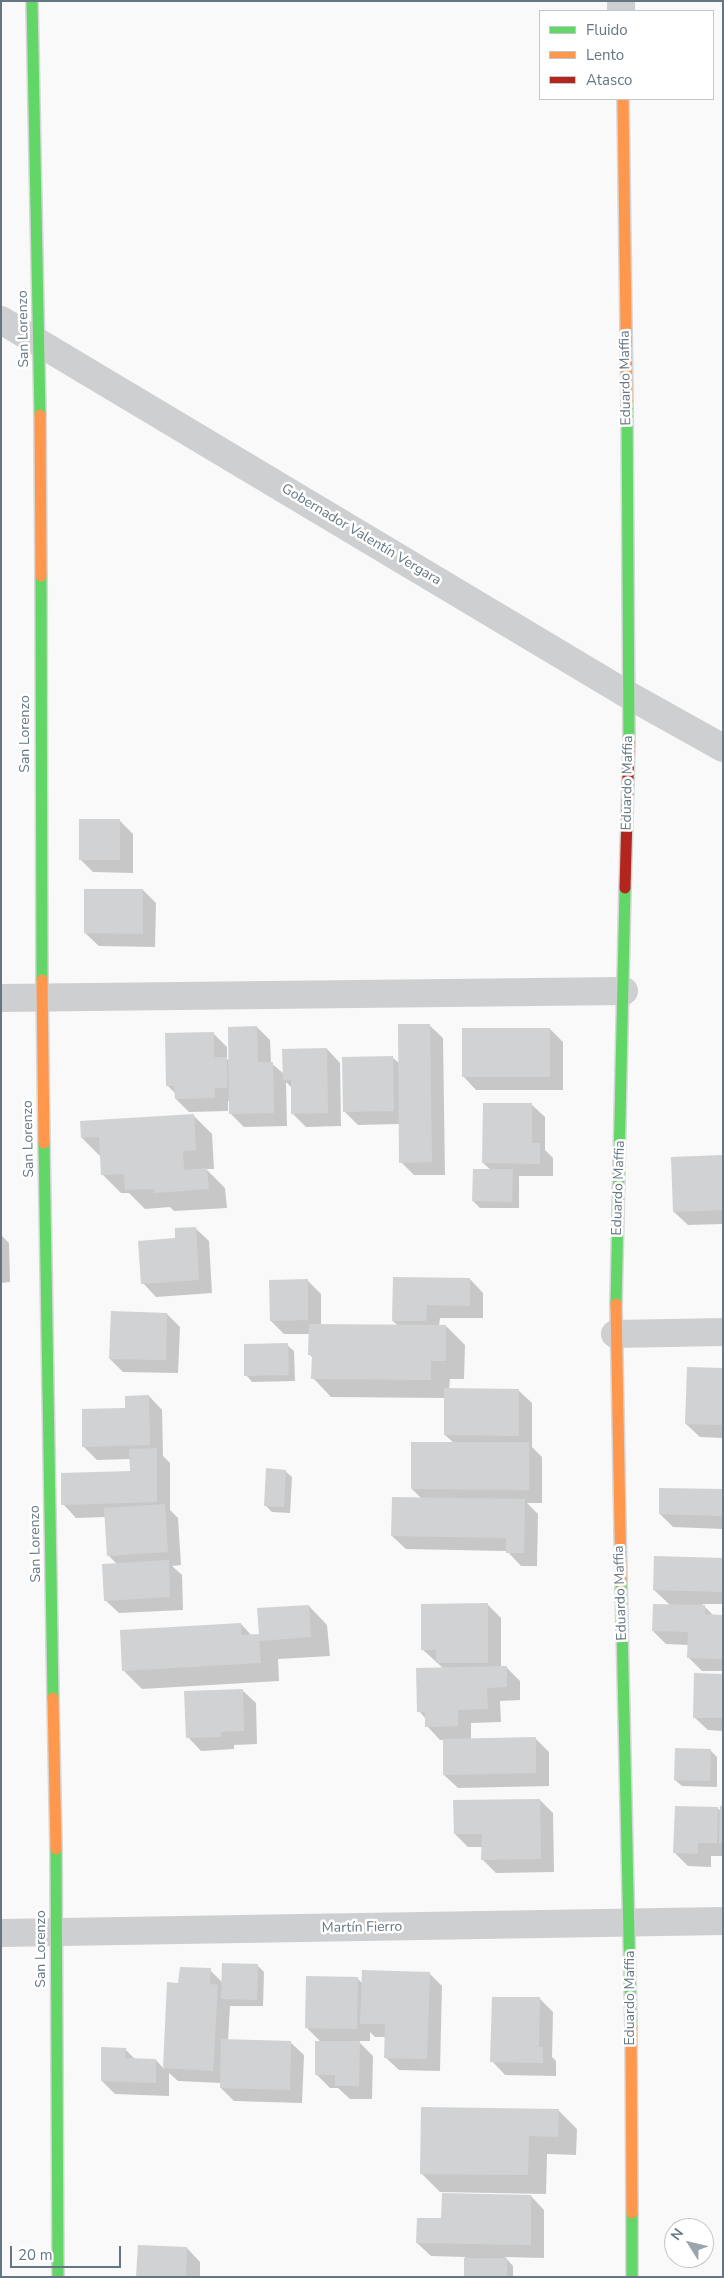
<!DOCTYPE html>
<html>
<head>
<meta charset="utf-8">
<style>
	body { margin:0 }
	#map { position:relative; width:724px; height:2278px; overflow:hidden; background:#f9f9f9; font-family:"Nunito Sans",sans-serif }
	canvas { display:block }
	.frame { position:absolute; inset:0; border:2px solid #657683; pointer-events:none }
	.legend { position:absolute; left:539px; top:10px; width:175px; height:90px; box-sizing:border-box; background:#fff; border:1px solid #c1c8cd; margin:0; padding:6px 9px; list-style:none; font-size:15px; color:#657683 }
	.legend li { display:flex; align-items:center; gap:10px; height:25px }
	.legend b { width:25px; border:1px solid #c1c8cd }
	.north { position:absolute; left:664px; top:2218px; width:50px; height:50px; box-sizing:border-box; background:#fff; border:1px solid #c1c8cd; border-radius:50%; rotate:306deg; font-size:14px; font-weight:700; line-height:20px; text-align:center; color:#657683 }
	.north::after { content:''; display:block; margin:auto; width:18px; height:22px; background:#99a4ac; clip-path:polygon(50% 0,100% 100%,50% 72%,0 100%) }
	.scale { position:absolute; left:10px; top:2246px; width:111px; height:22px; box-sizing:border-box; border:2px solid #657683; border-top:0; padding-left:6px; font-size:15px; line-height:18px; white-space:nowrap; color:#657683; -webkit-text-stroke:4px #fff; paint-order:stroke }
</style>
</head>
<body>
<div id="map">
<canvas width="724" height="2278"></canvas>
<div class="frame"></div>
<ul class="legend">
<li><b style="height:6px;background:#63d668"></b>Fluido</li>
<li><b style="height:6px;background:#ff974d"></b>Lento</li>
<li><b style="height:6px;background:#b3261e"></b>Atasco</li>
</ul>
<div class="north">N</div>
<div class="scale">20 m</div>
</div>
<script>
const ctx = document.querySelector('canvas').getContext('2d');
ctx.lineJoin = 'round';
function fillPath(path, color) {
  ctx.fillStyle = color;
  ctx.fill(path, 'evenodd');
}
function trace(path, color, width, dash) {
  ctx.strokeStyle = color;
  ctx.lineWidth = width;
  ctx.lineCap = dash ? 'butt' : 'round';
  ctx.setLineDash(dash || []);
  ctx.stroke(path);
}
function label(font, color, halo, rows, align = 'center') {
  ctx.font = font + ' "Nunito Sans",sans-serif';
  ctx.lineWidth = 5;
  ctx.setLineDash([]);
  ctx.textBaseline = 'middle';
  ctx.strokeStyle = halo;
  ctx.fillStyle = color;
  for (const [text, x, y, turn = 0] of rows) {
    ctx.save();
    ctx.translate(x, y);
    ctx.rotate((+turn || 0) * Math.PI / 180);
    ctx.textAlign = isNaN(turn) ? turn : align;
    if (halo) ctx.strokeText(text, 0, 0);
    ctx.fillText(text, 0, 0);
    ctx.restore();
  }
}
const shadow = new Path2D(`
	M120 821 133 834V873L93 872 80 859Z
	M143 890 156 903 155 947 99 946 85 933Z
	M429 1025 443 1038 445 1175H414L401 1162 400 1124 358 1125 345 1112 392 1057 400 1064Z
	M257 1027 270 1040 271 1063 284 1074 327 1049 340 1063 341 1126 306 1127 293 1114 292 1088 286 1082 287 1126 244 1127 230 1113V1101H228V1111L189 1112 176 1099V1094L167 1085 214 1034 227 1047V1059L230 1062Z
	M550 1029 563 1042V1090H476L463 1076Z
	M531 1104 545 1117V1150L553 1158V1176H519V1208H480L473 1201 491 1170 483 1163Z
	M193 1115 212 1134 214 1169H206L225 1188 227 1208 174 1211 170 1207 145 1209 129 1193H121L102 1174 101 1157 82 1138Z
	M723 1156V1224L688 1225 674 1212Z
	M195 1228 209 1241 212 1293 156 1297 143 1283 177 1239Z
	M1 1235 9 1243 10 1282 1 1283Z
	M470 1279 483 1293V1318H440L439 1326H446L465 1345 464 1379H450L449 1389 518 1390 532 1403V1447L542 1457V1503H527L538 1514 537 1566H521L507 1551 406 1549 392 1536 422 1499 412 1489 454 1443 445 1435V1398L331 1397 313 1378V1358L309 1354 310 1334H284L271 1321 307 1280 321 1294V1326H398L393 1321Z
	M167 1314 180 1327 178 1373 123 1372 110 1359Z
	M287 1345 294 1351 295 1381 252 1382 246 1375Z
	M723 1369V1438L700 1437 686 1424Z
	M149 1396 162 1410 163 1456 170 1463V1510L178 1518 181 1565 172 1566 182 1575 183 1610 119 1613 105 1600 117 1564 108 1555 106 1517 76 1518 63 1504 131 1473V1459L97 1460 84 1447 126 1409Z
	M285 1471 292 1477 290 1513 272 1512 266 1506Z
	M723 1490V1529L673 1527 660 1514Z
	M723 1559V1604H702L714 1616H723V1671H702L689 1658V1645L666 1644 653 1631 670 1605 654 1590Z
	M488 1605 501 1618V1668L506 1667 520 1681V1700L500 1701 501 1722 471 1723V1740L535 1738 549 1752V1786L458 1788 444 1775V1740H440L427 1726 426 1719 419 1711 443 1668 422 1649Z
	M309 1606 327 1625 330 1656 278 1659 279 1681 142 1689 124 1671 241 1624 252 1636 260 1635Z
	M723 1675V1731L708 1730 694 1717Z
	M242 1690 256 1703 257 1744 234 1745V1749L201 1751 188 1737Z
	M710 1750 717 1757V1787L682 1786 675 1780Z
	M540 1800 553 1813 554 1872 496 1873 483 1860V1847H468L455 1834Z
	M717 1808 721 1811 723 1808V1856H711V1867L688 1866 675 1853Z
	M257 1965 264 1972 263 2006H230L228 2041 290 2042 304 2055 302 2103 234 2101 221 2088V2083L178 2081 169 2073V2096L115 2094 102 2081 125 2049 136 2060H156L164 2069 169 1983 180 1984 210 1970 222 1982Z
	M429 1973 442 1986 440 2071 399 2070 385 2057 386 2037H375L370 2032V2041H358L373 2056 372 2099H350L338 2088H330L316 2074 321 2042 307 2028 357 1978 363 1984Z
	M540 1999 553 2012 552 2057 556 2061V2076L505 2075 492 2061Z
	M558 2110 577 2129 576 2155 547 2154 546 2194 440 2192 421 2173Z
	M531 2196 544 2210V2258L505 2257 513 2266V2277H465V2257L431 2256 417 2243Z
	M187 2248 200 2262V2277H137Z`);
const building = new Path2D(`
	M79 819H120V860H79Z
	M84 889H143V934L84 933Z
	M398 1024H430L432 1162 399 1163Z
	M257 1026 258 1062H273L274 1113 229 1114 228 1027Z
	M462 1028H550V1077H462Z
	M214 1032V1057H227V1088H215V1098L175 1099 174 1086H166L165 1033Z
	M327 1048 328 1113 291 1114V1080H283L282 1049Z
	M393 1056 394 1111 343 1112 342 1057Z
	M483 1103H532V1143H540V1164L482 1163Z
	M194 1114 196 1150 183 1151 184 1170 207 1168 209 1189 154 1193V1189L125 1190 124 1174 101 1175 99 1137 81 1138 80 1121Z
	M723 1155V1210L673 1212 671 1157Z
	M473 1169H513L512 1202 472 1201Z
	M196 1227 199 1280 141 1284 138 1241 175 1238V1228Z
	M393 1277 470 1278V1306L427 1305 426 1321H392Z
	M308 1279V1320L270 1321 269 1280Z
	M111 1311 167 1313 166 1360 109 1359Z
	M309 1324 446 1325V1361H431V1380L311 1379 312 1355H308Z
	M288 1343 289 1375 244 1376V1344Z
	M687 1367 723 1368V1425L685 1424Z
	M444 1388 519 1389V1436L444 1435Z
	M149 1395 150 1445 82 1447V1409L125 1408V1396Z
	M411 1442H529V1490L411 1489Z
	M157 1448V1502L61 1505V1473L130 1471 129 1449Z
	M266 1468 286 1470 284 1507 264 1506Z
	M659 1488 723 1489V1516L659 1514Z
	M392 1497 525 1499 524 1553H506V1538L391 1536Z
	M165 1504 168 1552 107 1556 104 1508Z
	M654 1556 723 1558V1592L653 1590Z
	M169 1560 170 1597 104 1601 102 1564Z
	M488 1603V1663H436V1650H421V1604Z
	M653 1604 705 1605V1614L723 1615V1659L687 1658 688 1632 652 1631Z
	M309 1605 311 1637 259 1641 261 1663 122 1671 120 1630 241 1623V1635L259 1634 257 1608Z
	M507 1666V1687L487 1688 488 1709 458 1710V1726L425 1727V1712H417L416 1668Z
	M694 1673 723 1674V1718H693Z
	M243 1689 244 1731 221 1732V1737L186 1738 184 1691Z
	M536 1737V1773L443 1775V1739Z
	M675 1748 711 1749 710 1781 674 1780Z
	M540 1799 541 1859 481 1860 482 1834H454L453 1800Z
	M675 1806 718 1807 717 1843H698V1854L673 1853Z
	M720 1806H723V1843H719Z
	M222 1963 258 1964 257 2000 221 1999Z
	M180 1967 211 1968 210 1984 218 1985 213 2071 163 2068 167 1982 178 1983Z
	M362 1970 430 1972 427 2059 384 2058 385 2024H360Z
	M306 1976 358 1977 357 2029 305 2028Z
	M492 1997H540L539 2047H543V2063L490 2062Z
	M221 2039 291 2041 290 2090 220 2088Z
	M315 2041H360L359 2086H335V2075H315Z
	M101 2047 126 2048 125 2058 156 2059V2083L101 2081Z
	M421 2107 559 2109 558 2137 529 2136 528 2175 420 2174Z
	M442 2193 531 2195V2245L416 2243 417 2218H441Z
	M138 2245 187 2247 186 2277H136Z
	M464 2258H507V2277H464Z`);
const street = new Path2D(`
	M621 1V11
	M1 320 630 696 723 748
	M1 998 624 991
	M615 1334 723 1332
	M1 1933 723 1921`);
const fast = new Path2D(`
	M32 1 40 415
	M627 403 629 742
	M41 576 42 980
	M44 1143 53 1698
	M616 1304 625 888
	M621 1582 631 2026
	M56 1849 58 2277
	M632 2213V2277`);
const slow = new Path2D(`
	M623 99 627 403
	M40 415 41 576
	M42 980 44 1143
	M616 1304 621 1582
	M53 1698 56 1849
	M631 2026 632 2213`);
const jam = new Path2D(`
	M625 888 629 742`);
const streetNames = [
	["San Lorenzo",24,329,-91],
	["Eduardo Maffia",626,378,-91],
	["Gobernador Valentín Vergara",361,535,31],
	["San Lorenzo",26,734,-90],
	["Eduardo Maffia",628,783,-89],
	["San Lorenzo",29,1139,-91],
	["Eduardo Maffia",619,1188,-88],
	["San Lorenzo",36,1544,-91],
	["Eduardo Maffia",621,1593,-92],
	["Martín Fierro",362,1928,-1],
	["San Lorenzo",42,1949,-90],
	["Eduardo Maffia",631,1998,-90]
];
fillPath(shadow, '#0003');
fillPath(building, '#d0d2d3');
trace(fast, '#d5d6d7', 14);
trace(slow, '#d5d6d7', 14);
trace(jam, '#d5d6d7', 14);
trace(street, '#cecfd0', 28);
trace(fast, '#63d668', 11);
trace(slow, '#ff974d', 11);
trace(jam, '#b3261e', 11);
label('14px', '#657683', '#fff', streetNames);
</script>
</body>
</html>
